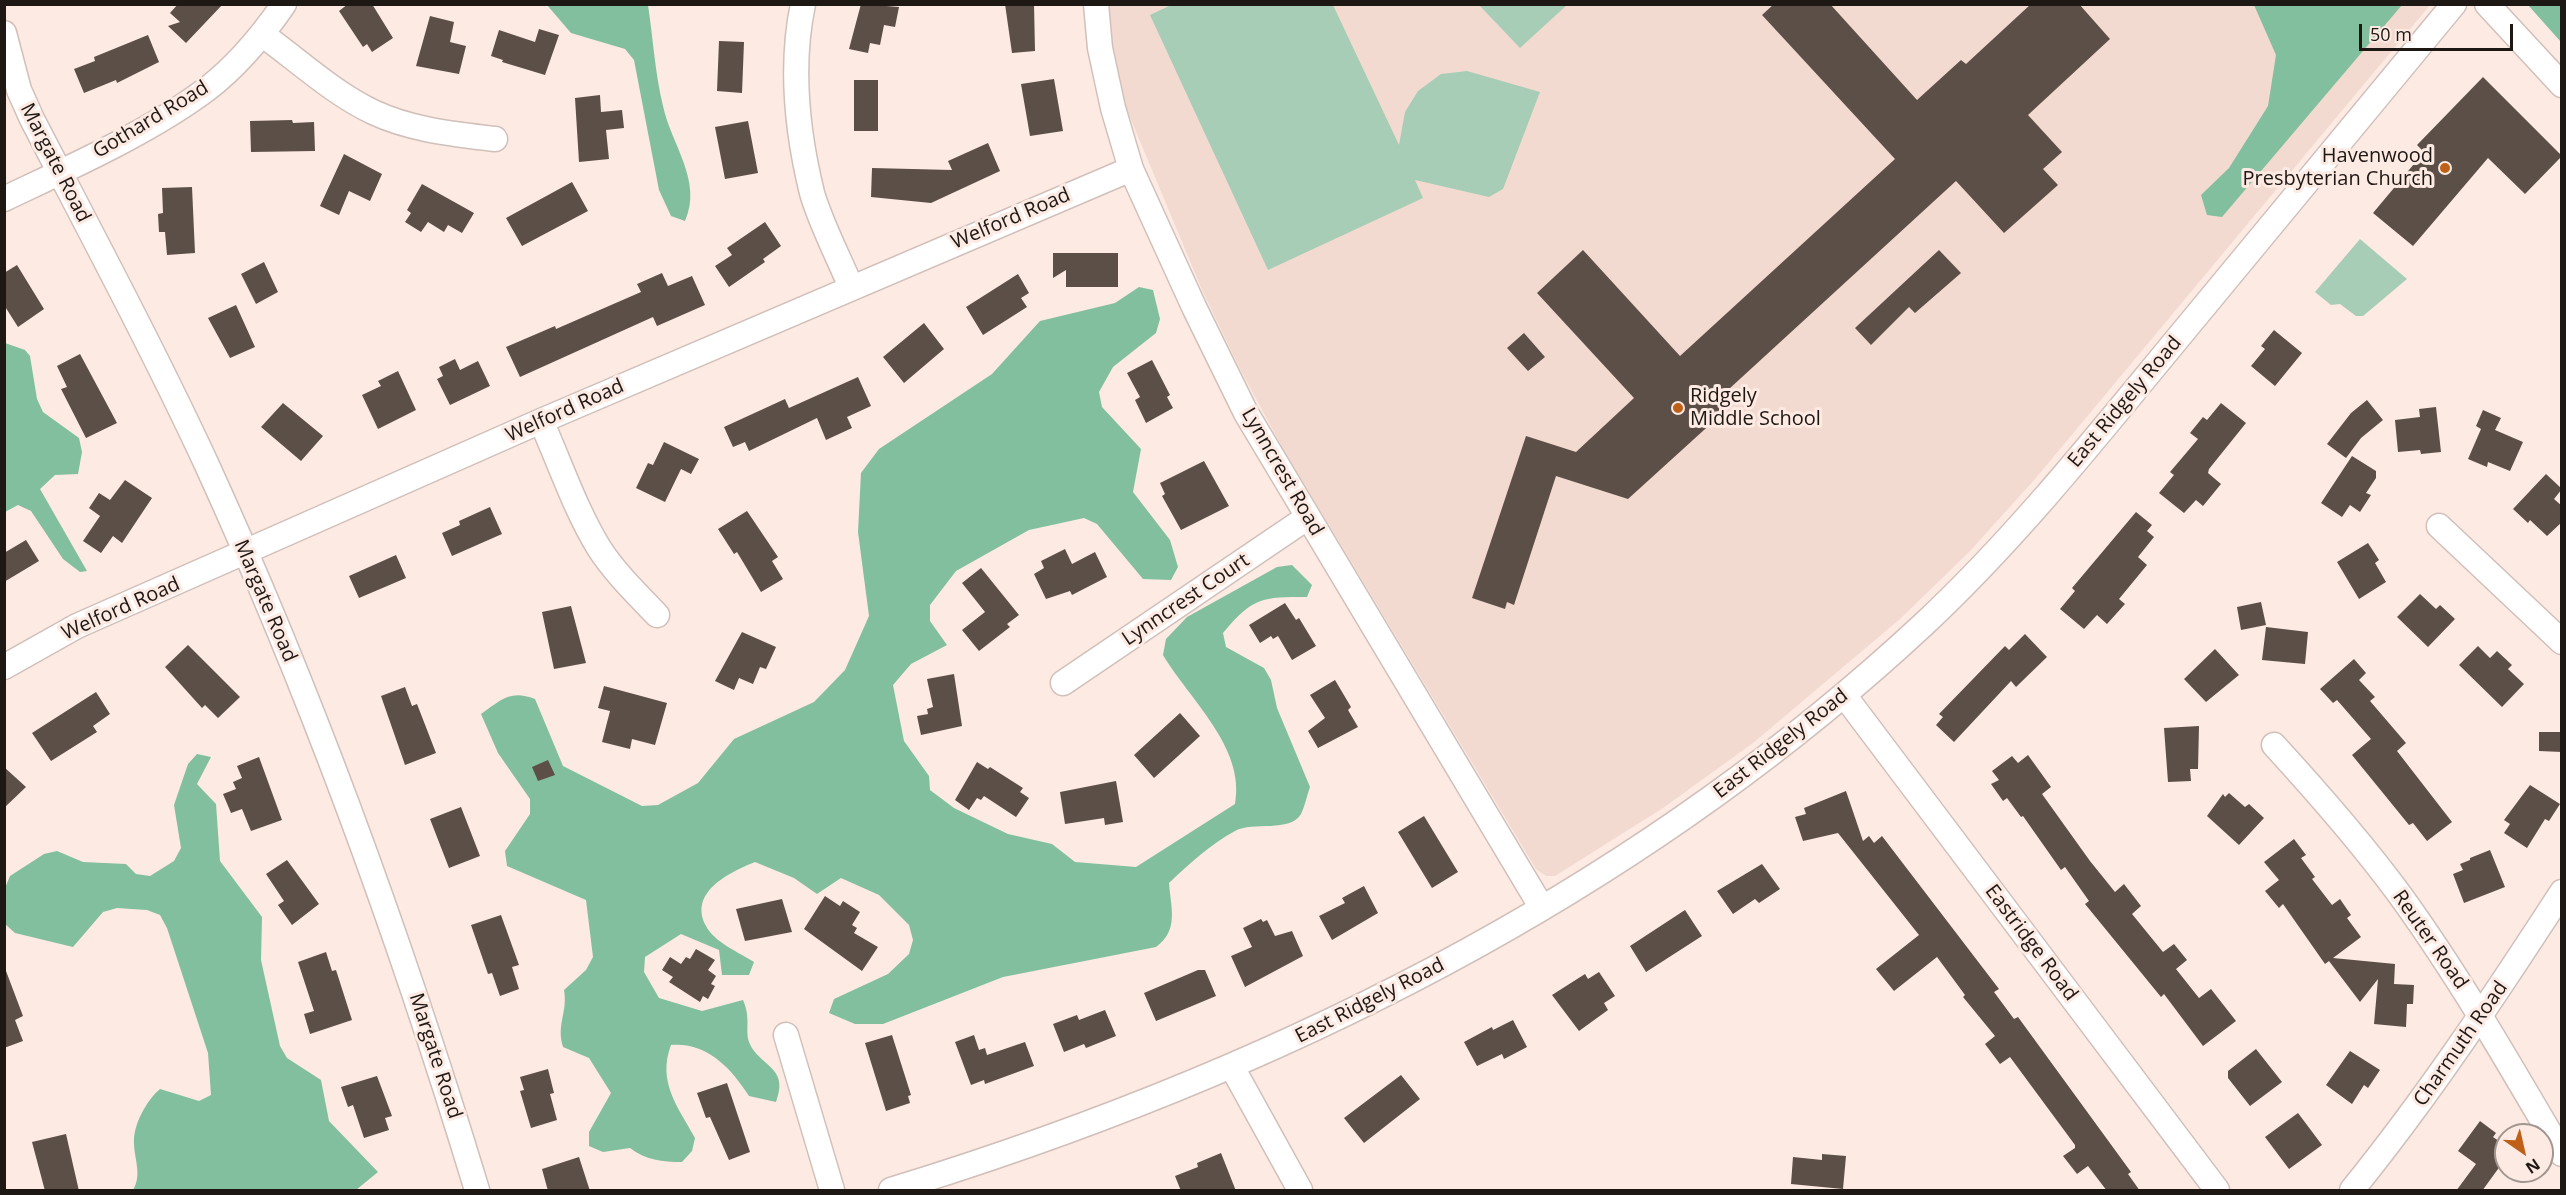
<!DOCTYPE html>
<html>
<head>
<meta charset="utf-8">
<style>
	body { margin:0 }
	#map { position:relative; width:2566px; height:1195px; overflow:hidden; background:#fceae3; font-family:"Open Sans",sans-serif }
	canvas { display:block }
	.frame { position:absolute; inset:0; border:6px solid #1e1815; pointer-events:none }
	.north { position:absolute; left:2494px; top:1123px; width:60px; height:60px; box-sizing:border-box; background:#fceae3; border:2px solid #a39691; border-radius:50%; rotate:146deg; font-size:16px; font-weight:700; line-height:24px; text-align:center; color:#1e1815 }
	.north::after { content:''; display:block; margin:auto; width:21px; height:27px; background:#bf6019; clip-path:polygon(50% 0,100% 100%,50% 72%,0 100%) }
	.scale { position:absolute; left:2359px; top:24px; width:154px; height:27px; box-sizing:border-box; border:3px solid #1e1815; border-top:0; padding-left:8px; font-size:18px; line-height:21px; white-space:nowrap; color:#1e1815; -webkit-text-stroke:4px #fceae3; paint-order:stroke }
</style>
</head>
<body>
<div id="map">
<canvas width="2566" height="1195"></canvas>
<div class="frame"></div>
<div class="north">N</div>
<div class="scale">50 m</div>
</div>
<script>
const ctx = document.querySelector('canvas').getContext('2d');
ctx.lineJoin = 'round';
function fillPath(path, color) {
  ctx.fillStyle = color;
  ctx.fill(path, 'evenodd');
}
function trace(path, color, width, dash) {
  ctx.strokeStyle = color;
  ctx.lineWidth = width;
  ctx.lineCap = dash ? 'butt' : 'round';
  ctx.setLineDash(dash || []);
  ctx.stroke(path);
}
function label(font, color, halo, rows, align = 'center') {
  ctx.font = font + ' "Open Sans",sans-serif';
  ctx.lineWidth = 6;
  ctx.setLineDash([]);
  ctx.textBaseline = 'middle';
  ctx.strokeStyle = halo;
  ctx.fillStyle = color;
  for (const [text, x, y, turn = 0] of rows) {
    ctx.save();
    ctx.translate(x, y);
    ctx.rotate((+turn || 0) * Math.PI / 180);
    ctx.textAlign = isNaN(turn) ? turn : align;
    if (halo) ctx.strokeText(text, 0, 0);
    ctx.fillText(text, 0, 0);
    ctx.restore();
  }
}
const built = new Path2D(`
	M1108 5H2430L2035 479 1970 551 1900 619 1753 743 1663 808 1555 876H1546L1536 869 1282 447 1240 369 1202 290 1127 110 1113 46Z`);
const green = new Path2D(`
	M1171 5H1333L1399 145 1405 112 1418 91 1441 74 1467 71 1540 92 1503 189 1489 197 1415 180 1423 198 1268 270 1150 15Z
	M1479 5H1567L1520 48Z
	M2360 239 2407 279 2363 316H2356L2340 304 2331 305 2315 292Z`);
const forest = new Path2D(`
	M547 5H648C653 38 655 73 663 106 671 144 703 181 685 221L671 216 659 190 634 60 625 49 571 33Z
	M2254 5H2402L2222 217 2207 215 2201 195 2229 168 2268 106 2276 55Z
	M2528 5H2561V42Z
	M1139 287 1153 290 1160 319 1156 333 1113 367 1099 392 1102 407 1141 449 1133 492 1170 540 1178 567 1171 580 1143 579 1097 524 1084 518 1029 530 956 571 930 605V621L947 645 911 664 893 685 904 741 929 776 930 790 954 808 1008 834 1052 844 1075 862 1136 867 1235 804C1246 748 1189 699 1163 655L1166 639 1187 617 1277 567 1292 565 1312 585 1307 597C1262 597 1253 597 1223 633L1226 647 1264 668 1271 680 1277 708 1310 787C1307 795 1305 806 1301 814 1290 833 1253 821 1235 831 1212 843 1188 865 1169 883 1171 909 1179 930 1156 947L1003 977 883 1024H855L829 1013 834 999 888 974 909 954 913 940 909 925 879 895 841 878 817 894 794 878 755 862C730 872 688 892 706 926 714 942 740 953 754 962L749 975H722L719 950 681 934 645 957 644 972 659 998 702 1011 743 1000C751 1018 745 1030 749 1042 759 1067 790 1066 776 1102L749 1096C731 1068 707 1042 671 1045 657 1082 678 1107 695 1138L692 1151 682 1162C663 1162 645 1160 630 1148L603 1152 589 1146V1132L611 1093 589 1058 563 1047C556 1024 568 1013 564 990L586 970 593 957 586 900 507 866 505 851 530 814V799L498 753 481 714C501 700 510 689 535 699L563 766 642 806 658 805 698 783 734 739 814 702 845 670 869 616 858 532 861 473 879 449 992 374 1040 321 1115 303Z
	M5 343 25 350 30 356 37 399 43 412 79 438 82 452 78 474 55 475 40 489 87 571 80 572 63 559 31 511 18 505 5 512Z
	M197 754 211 757 197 784 216 804 220 861 262 917 261 960 280 1046 287 1058 321 1080 329 1121 378 1172 356 1190H133C143 1174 133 1157 134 1139 135 1122 147 1100 160 1089L199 1101 211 1095 208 1053 167 928 160 915 147 910 117 908 103 912 73 947 15 933 5 924V888L10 876 44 854 57 851 83 862 126 864 136 874 150 876 174 861 181 848 174 805 188 764Z`);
const building = new Path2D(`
	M178 4 218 6 223 4 186 43 168 26 180 22 170 13Z
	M348 4H372L393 38 372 52 367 44 363 47 339 11Z
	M861 4 899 7 895 27 884 25 880 45 870 43 868 53 849 49Z
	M1005 4H1034L1035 51 1012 53Z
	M1774 4H1830L1917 100 1961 60 1966 64 2031 4H2079L2110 39 2028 115 2062 152 2043 169 2058 185 2004 233 1956 181 1717 400 1726 410 1628 499 1556 476 1514 605 1507 602 1505 609 1472 598 1526 436 1576 452 1634 398 1537 293 1583 250 1680 356 1895 159 1762 15Z
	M430 16 454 22 450 42 466 46 459 74 416 66Z
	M539 29 559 35 545 75 502 62 503 60 491 56 499 30 535 42Z
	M148 35 159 62 117 83 116 80 84 93 74 69 95 61 94 57Z
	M719 41 744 42 742 93 717 91Z
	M2483 77 2562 156 2525 194 2488 158 2413 246 2373 213 2424 152 2417 145Z
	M1054 79 1063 131 1030 136 1021 84Z
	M854 80H878V131H854Z
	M600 95 601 112 622 110 624 128 606 130 609 159 579 162 575 98Z
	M292 120 293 123 314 122 315 151 251 152 250 121Z
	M748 121 758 173 725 179 715 127Z
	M988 143 1000 171 931 203 871 197 872 168 952 170 948 161Z
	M344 154 382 174 370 201 349 191 339 215 320 206Z
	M572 182 588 211 522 246 506 218Z
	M422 184 474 213 462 233 448 225 444 232 428 222 421 232 405 222 411 213 407 210Z
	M192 187 195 253 167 255 165 232H159L158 214 163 213 162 188Z
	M765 222 781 246 763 259 765 262 729 287 715 266 732 255 727 248Z
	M1939 250 1961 273 1915 313 1909 307 1871 345 1855 328Z
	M1053 253H1118V287H1066V270L1053 278Z
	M264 262 278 292 256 304 241 274Z
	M17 265 44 309 18 327 4 305V273Z
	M662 273 668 286 692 276 705 305 657 326 653 317 520 377 506 347 555 326 556 329 641 292 637 284Z
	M1018 274 1029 293 1021 298 1027 307 983 335 966 307Z
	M236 305 255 347 230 358 208 318Z
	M924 323 944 349 904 383 883 357Z
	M2274 330 2302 353 2275 386 2251 366 2265 349 2261 346Z
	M1524 333 1545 357 1528 371 1507 348Z
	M80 354 117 423 86 438 61 389 67 387 57 366Z
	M455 359 460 370 478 361 490 386 450 405 437 379 443 376 439 367Z
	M1152 360 1170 395 1167 397 1173 408 1146 423 1135 400 1140 397 1127 373Z
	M398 371 416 410 378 429 362 395 381 386 378 381Z
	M858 377 871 406 847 417 852 428 826 440 817 418 749 451 745 442 733 447 724 427 785 399 789 408Z
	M2367 400 2383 420 2361 438 2346 458 2327 444 2351 413Z
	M283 403 323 436 301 461 261 427Z
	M2221 403 2246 423 2209 469 2208 473 2221 484 2203 506 2196 500 2184 513 2159 493 2174 475 2170 472 2198 439 2190 433 2203 417 2207 420Z
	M2436 407 2441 452 2421 454 2420 450 2398 452 2395 420 2420 417 2419 409Z
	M2483 410 2501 418 2495 430 2523 442 2510 471 2488 462 2487 467 2468 459 2481 429 2476 426Z
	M664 442 699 459 691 474 681 469 665 502 636 488 648 463 653 465Z
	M2352 456 2376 471V478L2366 493 2371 495 2360 512 2350 505 2342 517 2321 503Z
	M1204 461 1229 506 1181 530 1162 496 1165 494 1160 483Z
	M2546 474 2562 489 2554 499 2562 506V522L2547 536 2530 520 2528 523 2513 509Z
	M125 480 152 498 122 543 113 536 101 553 83 541 100 516 89 508 99 493 110 500Z
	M490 507 502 534 452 556 442 533 460 525 459 521Z
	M747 511 778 557 772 561 783 579 761 592 737 552 734 554 718 529Z
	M2136 512 2152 525 2147 531 2154 537 2138 557 2147 565 2119 599 2125 604 2107 624 2097 615 2084 629 2060 609 2075 591 2072 588Z
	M26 540 39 561 4 582V553Z
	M2368 543 2379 560 2375 563 2386 582 2359 599 2337 562Z
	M1065 549 1072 564 1095 552 1107 577 1072 595 1070 591 1046 599 1034 574 1044 568 1041 561Z
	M396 555 406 578 359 598 349 576Z
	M981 568 1019 615 1007 624 1010 627 979 651 962 630 985 612 962 583Z
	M2420 594 2436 609 2440 605 2455 619 2428 647 2397 617Z
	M2261 602 2266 625 2241 630 2237 607Z
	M1285 603 1296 620 1299 618 1316 646 1292 660 1278 636 1273 639 1271 636 1260 643 1249 625Z
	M571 606 586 663 554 669 542 612Z
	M2266 627 2308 632 2305 664 2262 660Z
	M742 632 776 647 766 669 760 667 753 684 739 678 734 690 715 681Z
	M2025 634 2047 657 2016 687 2011 681 1954 742 1936 725 1943 717 1939 714 2005 646 2009 650Z
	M188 645 240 697 218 718 205 705 202 708 165 667Z
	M2478 646 2490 658 2497 651 2512 665 2508 669 2524 684 2502 707 2459 665Z
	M2215 649 2239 675 2206 702 2184 679Z
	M2354 659 2366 673 2359 680 2375 697 2370 701 2406 743 2397 751 2452 822 2427 841 2413 823 2409 825 2352 755 2371 739 2337 700 2333 703 2320 689Z
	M954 674 962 726 921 735 917 716 928 714 927 709 933 707 927 679Z
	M1335 680 1351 707 1348 710 1358 727 1318 748 1308 731 1325 718 1310 695Z
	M604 686 667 703 655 745 632 739 630 749 602 742 610 711 598 708Z
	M405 687 412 706 417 704 436 753 405 765 381 696Z
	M96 692 110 714 93 726 97 732 51 761 32 733Z
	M1180 713 1200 736 1154 778 1134 755Z
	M2199 726 2198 769H2190L2191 781 2168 782 2164 728Z
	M2539 732H2562V752L2539 751Z
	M2028 755 2051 787 2042 794 2090 861 2115 892 2124 884 2141 906 2132 914 2163 952 2174 944 2187 960 2176 969 2199 998 2211 989 2236 1021 2203 1046 2164 994 2161 997 2085 904 2089 901 2065 867 2061 870 2023 816 2021 817 2007 798 2003 801 1991 784 1999 780 1992 771 2012 756 2018 763Z
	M259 757 282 820 251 831 242 809 231 813 223 794 236 789 233 782 242 778 237 766Z
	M548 760 555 775 538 781 532 767Z
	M977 762 988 769 990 767 1023 788 1020 792 1029 798 1016 817 984 796 981 800 977 798 969 810 955 800Z
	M4 767 26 787 4 808Z
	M1116 781 1123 822 1105 825 1104 818 1065 824 1060 792Z
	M2530 785 2560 804 2549 821 2545 819 2527 848 2504 833 2510 824 2504 820Z
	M1846 791 1863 841 1869 836 1874 843 1882 836 1999 989 1994 992 2014 1019 2018 1017 2131 1172 2128 1174 2140 1191H2107L2088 1166 2077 1174 2063 1156 2075 1148V1145L2010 1057 2000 1064 1985 1044 1995 1036 1963 997 1965 995 1937 957 1894 991 1876 969 1919 935 1838 833 1803 841 1795 817 1806 814 1804 808Z
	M2229 793 2245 807 2249 804 2264 818 2239 845 2207 816 2223 794 2225 797Z
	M461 807 480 856 449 868 430 819Z
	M1424 816 1458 872 1432 888 1398 832Z
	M2294 839 2306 855 2301 858 2315 877 2312 879 2332 905 2340 899 2351 915 2347 918 2361 937 2333 958 2395 964 2394 984 2414 985 2413 1004H2407L2406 1027 2374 1024 2378 979 2360 1002 2329 961 2325 964 2283 904 2279 908 2265 891 2279 880 2264 862Z
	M2490 850 2505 887 2464 903 2453 874 2463 870 2460 864 2470 860V858Z
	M287 860 319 904 292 925 278 905 284 901 266 874Z
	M1762 864 1780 889 1759 903 1755 899 1733 914 1717 891Z
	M1364 886 1378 913 1332 940 1319 916 1345 903 1342 898Z
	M825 896 840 906 843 901 860 912 852 925 857 928 854 933 878 947 862 971 804 929Z
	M782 899 792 932 745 941 736 909Z
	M1685 910 1702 936 1646 972 1630 946Z
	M501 915 519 965 512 967 519 989 500 996 492 973 488 974 471 925Z
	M1261 919 1263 922 1267 920 1275 936 1292 931 1303 956 1245 987 1231 956 1252 947 1243 928Z
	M696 949 715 960 708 970 716 976 711 984 715 986 708 999 703 996 700 1002 669 982 673 977 662 970 670 957 681 964 686 957 690 959Z
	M326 952 332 971 336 970 352 1020 310 1034 304 1014 314 1011 298 962Z
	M1198 970H1205L1216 996 1156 1021 1144 993Z
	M6 971 23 1016 15 1020 23 1041 4 1048Z
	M1599 972 1615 996 1604 1003 1608 1010 1579 1031 1552 995 1585 974 1588 979Z
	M1105 1010 1116 1036 1086 1048 1084 1044 1064 1052 1053 1024 1077 1015 1079 1020Z
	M1513 1020 1527 1047 1504 1059 1502 1054 1477 1066 1464 1042 1492 1027 1493 1030Z
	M892 1035 911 1095 908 1096 910 1103 886 1111 865 1043Z
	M974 1035 979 1050 985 1048 987 1055 1025 1042 1034 1066 985 1084 984 1080 971 1085 955 1042Z
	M2256 1049 2282 1082 2250 1106 2228 1078V1071Z
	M2350 1051 2380 1070 2368 1088 2364 1085 2352 1104 2326 1085Z
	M548 1069 554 1093 550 1094 557 1120 531 1128 520 1091 524 1090 520 1077Z
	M1401 1075 1420 1099 1364 1143 1344 1118Z
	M377 1076 392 1116 385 1118 389 1130 364 1138 353 1105 348 1107 341 1087Z
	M727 1083 750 1152 729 1160 710 1117 706 1118 697 1093Z
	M2298 1113 2322 1145 2289 1169 2265 1137Z
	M2480 1121 2496 1133 2493 1137 2506 1146V1158L2482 1191H2456L2476 1164 2458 1151Z
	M66 1134 79 1191H45L32 1142Z
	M1221 1153 1236 1191H1181L1175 1176 1198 1167 1197 1163Z
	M1822 1154 1846 1156 1843 1189 1791 1184 1793 1157 1822 1160Z
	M579 1157 590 1191H548L542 1169Z`);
const minor = new Path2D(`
	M803 4C790 66 797 132 812 193 821 224 838 256 851 287
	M1096 4 1100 48 1113 108 1131 169 1194 307 1246 413 1542 908
	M2487 4 2562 85
	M4 33 19 90 32 119C91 233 152 347 206 463 314 699 402 943 477 1190
	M263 35C299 61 333 93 373 112 411 130 454 134 495 139
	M4 199C69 168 150 132 207 89 237 66 262 36 284 4
	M541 421C560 463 575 509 599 548 615 573 637 594 657 615
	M2439 526 2562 642
	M4 667 77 626 541 421 1131 169
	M1063 683 1308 517
	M1844 695 2217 1190
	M2274 745C2318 793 2361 842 2400 895 2460 978 2510 1065 2562 1154
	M786 1035 832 1190
	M1232 1067 1300 1190
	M891 1190C1270 1074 1632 896 1924 624 2017 537 2097 436 2178 338 2270 227 2362 116 2454 4
	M2352 1190C2429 1095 2495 995 2562 892`);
const markers = [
	[2445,168,6,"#bf6019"],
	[1678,408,6,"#bf6019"]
];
const streetNames = [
	["Gothard Road",151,120,-31],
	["Margate Road",55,163,63],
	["Welford Road",1011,219,-23],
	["East Ridgely Road",2125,402,-50],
	["Welford Road",565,411,-24],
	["Lynncrest Road",1282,472,60],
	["Lynncrest Court",1186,600,-34],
	["Margate Road",265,601,67],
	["Welford Road",121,609,-24],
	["East Ridgely Road",1781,744,-38],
	["Reuter Road",2430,940,55],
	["Eastridge Road",2031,943,53],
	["East Ridgely Road",1370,1001,-27],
	["Charmuth Road",2461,1044,-55],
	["Margate Road",435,1056,72]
];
const poiNames = [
	["Havenwood",2433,156],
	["Presbyterian Church",2433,179],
	["Ridgely",1690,396,"left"],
	["Middle School",1690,419,"left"]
];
fillPath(built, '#f3dad0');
fillPath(green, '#a7cdb7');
fillPath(forest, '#82bf9e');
fillPath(building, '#5c4f48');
trace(minor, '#d1c0ba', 27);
trace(minor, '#fff', 24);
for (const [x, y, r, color] of markers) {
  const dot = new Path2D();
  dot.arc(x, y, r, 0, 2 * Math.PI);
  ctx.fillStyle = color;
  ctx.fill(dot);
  trace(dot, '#fceae3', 2);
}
label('20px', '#1e1815', '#fceae3', streetNames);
label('20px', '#1e1815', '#fceae3', poiNames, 'right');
</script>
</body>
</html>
